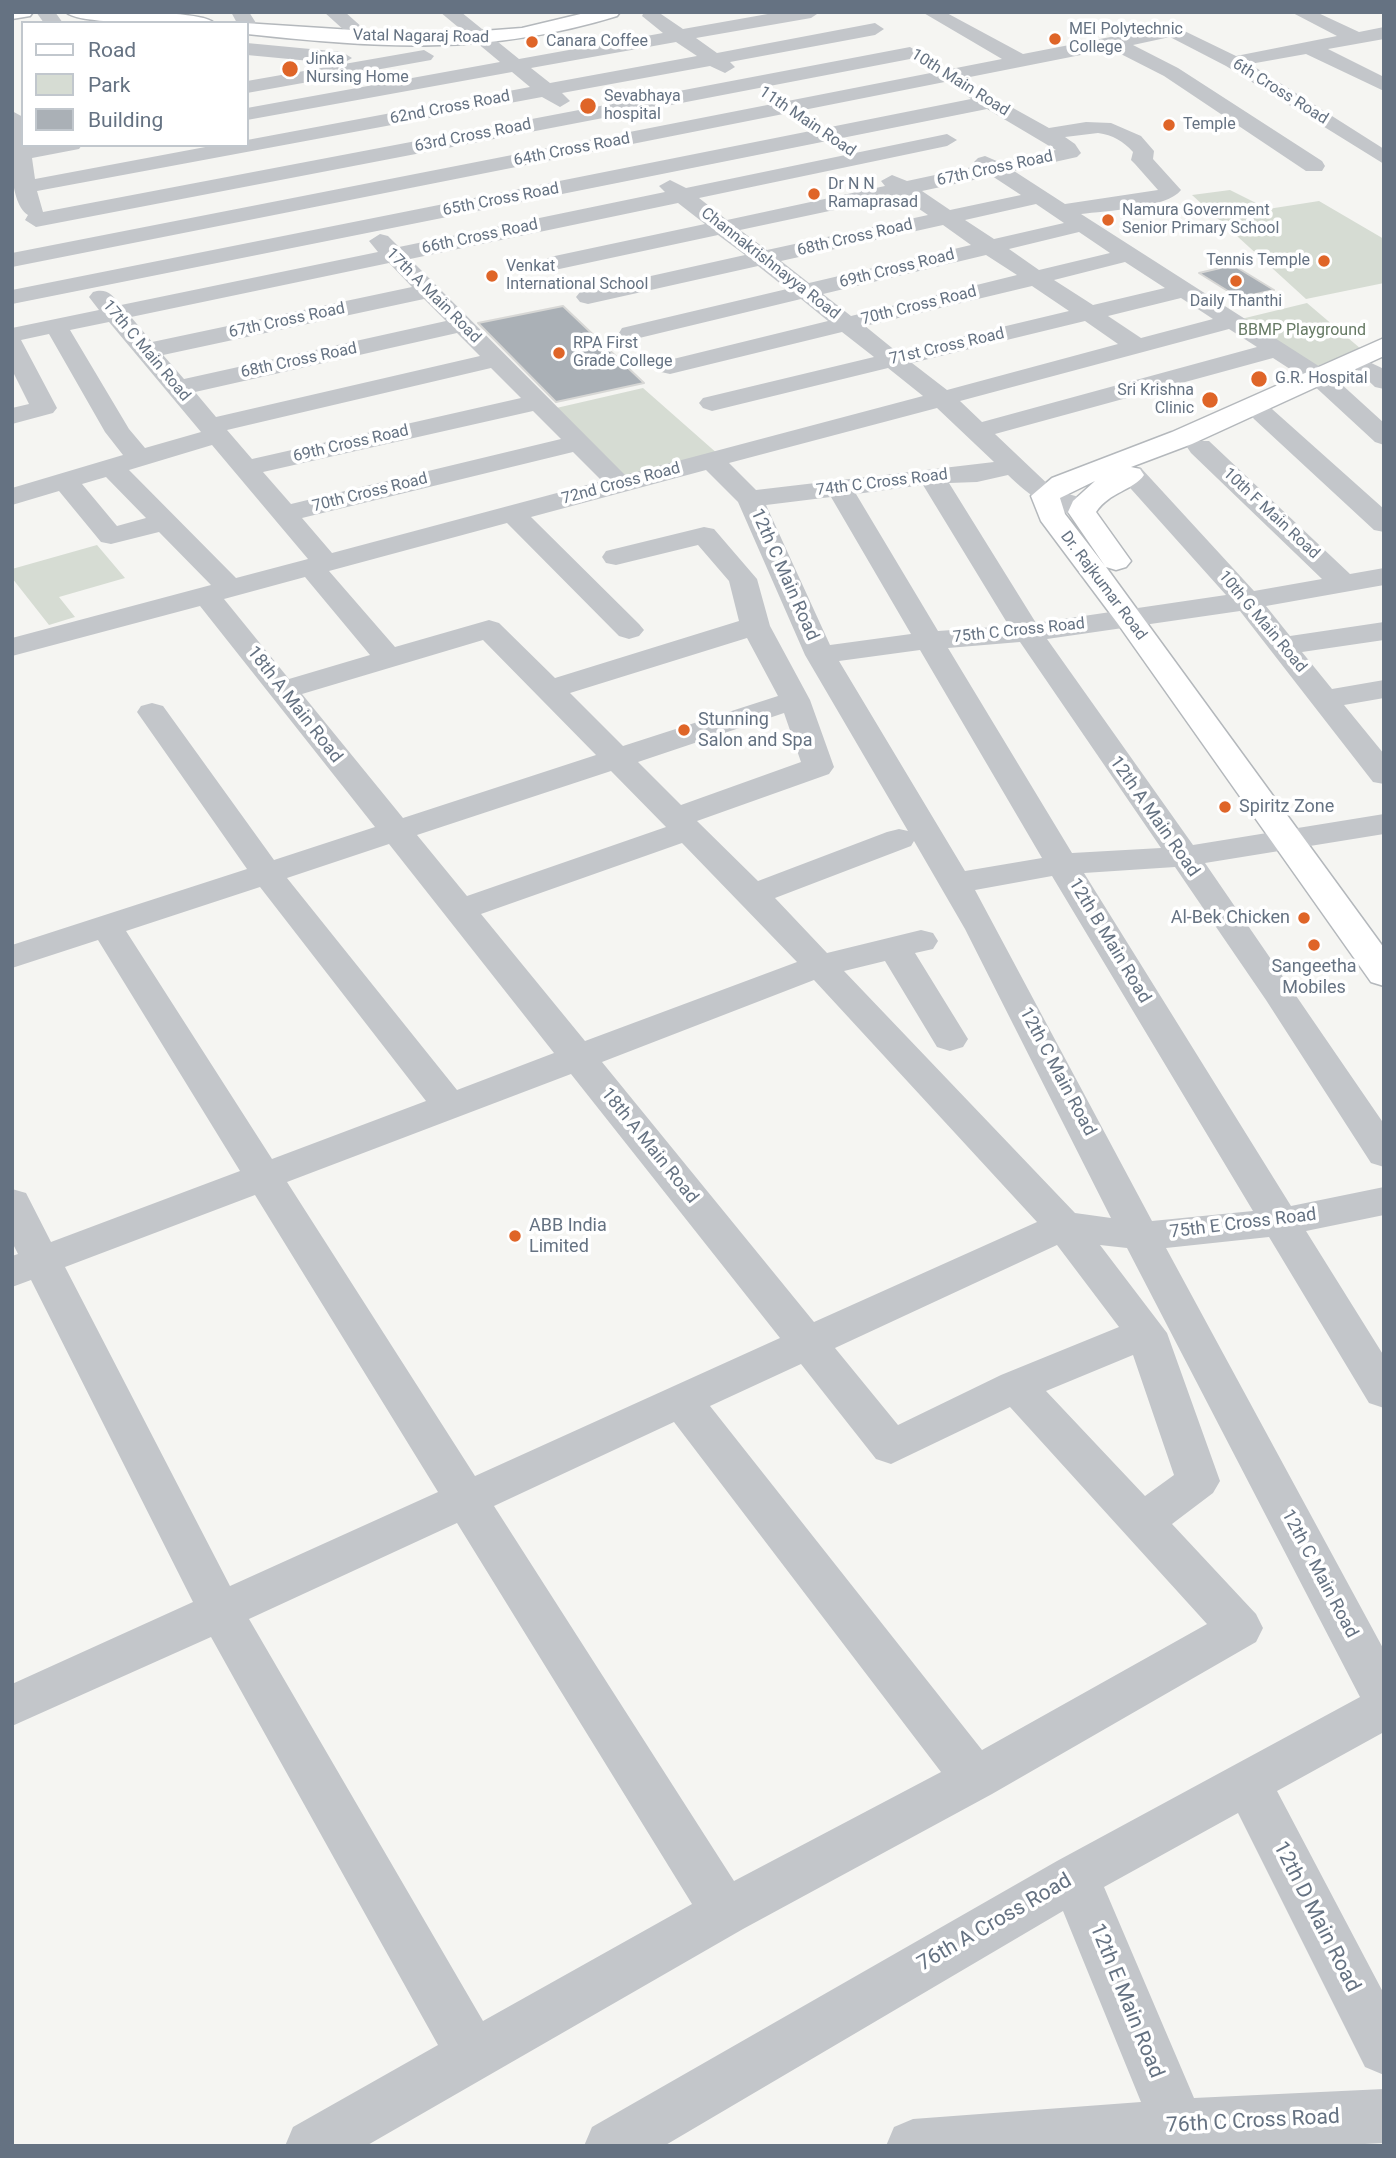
<!DOCTYPE html>
<html>
<head>
<meta charset="utf-8">
<style>
	body { margin:0 }
	#map { position:relative; width:1396px; height:2158px; overflow:hidden; background:#f5f5f2; font-family:Roboto,sans-serif }
	canvas { display:block }
	.frame { position:absolute; inset:0; border:14px solid #657282; pointer-events:none }
	.legend { position:absolute; left:21px; top:21px; width:228px; height:126px; box-sizing:border-box; background:#fff; border:2px solid #c1c7cd; margin:0; padding:9px 12px; list-style:none; font-size:21px; color:#657282 }
	.legend li { display:flex; align-items:center; gap:14px; height:35px }
	.legend b { width:35px; border:2px solid #c1c7cd }
</style>
</head>
<body>
<div id="map">
<canvas width="1396" height="2158"></canvas>
<div class="frame"></div>
<ul class="legend">
<li><b style="height:9px;background:#fff"></b>Road</li>
<li><b style="height:19px;background:#d6dcd3"></b>Park</li>
<li><b style="height:19px;background:#aab0b6"></b>Building</li>
</ul>
</div>
<script>
const ctx = document.querySelector('canvas').getContext('2d');
ctx.lineJoin = 'round';
function fillPath(path, color) {
  ctx.fillStyle = color;
  ctx.fill(path, 'evenodd');
}
function trace(path, color, width, dash) {
  ctx.strokeStyle = color;
  ctx.lineWidth = width;
  ctx.lineCap = dash ? 'butt' : 'round';
  ctx.setLineDash(dash || []);
  ctx.stroke(path);
}
function label(font, color, halo, rows, align = 'center') {
  ctx.font = font + ' Roboto,sans-serif';
  ctx.lineWidth = 7;
  ctx.setLineDash([]);
  ctx.textBaseline = 'middle';
  ctx.strokeStyle = halo;
  ctx.fillStyle = color;
  for (const [text, x, y, turn = 0] of rows) {
    ctx.save();
    ctx.translate(x, y);
    ctx.rotate((+turn || 0) * Math.PI / 180);
    ctx.textAlign = isNaN(turn) ? turn : align;
    if (halo) ctx.strokeText(text, 0, 0);
    ctx.fillText(text, 0, 0);
    ctx.restore();
  }
}
const green = new Path2D(`
	M1230 190 1268 209 1319 201 1384 239V283L1306 299 1192 195Z
	M1307 303 1361 349 1312 368 1241 319Z
	M643 388 719 455 625 479 552 409Z
	M97 545 125 578 59 597 75 617 49 625 12 578V569Z`);
const building = new Path2D(`
	M1233 265 1274 290 1239 298 1199 273Z
	M563 306 644 383 556 402 478 323Z`);
const minor = new Path2D(`
	M36 12H55L63 23H44Z
	M231 12H249L256 23 247 29V23H237Z
	M324 12H345L373 37 370 41H356Z
	M440 12H461L519 59 663 33 642 16 644 12H658L683 29 779 12H820L811 18 696 38 717 53 875 23 884 29 875 35 730 62 735 67 725 73 710 66 562 93 570 101 560 107 542 97 37 191 43 212 910 47 920 53 910 59 36 227 25 220 28 215C6 201 12 136 12 111L23 117V145H82L79 149 32 158 35 179 216 145H247V140L530 87 512 72 247 120V108L500 62ZM676 42 697 56 550 83 531 68Z
	M922 12H945L1023 54 1172 25 1236 56 1337 36 1291 12H1316L1359 32 1384 27V39L1328 49 1384 77V91L1306 54 1250 64 1384 149V164L1226 66 1170 37 1133 45 1178 68 1322 161 1325 166 1322 171H1306L1164 76 1111 49 12 267V253L1002 59Z
	M247 43 342 52 352 58 342 64 247 55Z
	M424 50 434 56 431 60 247 93V81Z
	M968 83 1049 128 1086 122 1111 123 1141 136 1154 151 1153 159 1181 190C1168 208 1105 211 1081 214L1328 372 1384 423V445L1375 442 1310 382 1273 358 995 434 1054 490 1093 501 1097 507 1093 513C1060 521 1030 496 1008 475L977 482 949 483 1036 623 1226 595 1123 480 1119 474 1123 468H1141L1254 591 1322 579 1191 453 1187 447 1191 441H1209L1350 574 1384 568V585L1266 606 1290 636 1384 622V640L1302 652 1332 689 1384 680V698L1344 705 1384 754V784L1373 782 1240 611 1047 639 1193 845 1384 814V834L1205 863 1384 1124V1167L1371 1163 1266 1000 1175 867 1084 873 1291 1206 1384 1187V1215L1306 1231 1384 1356V1408L1369 1403 1269 1237 1166 1248 1384 1650V1732L1277 1791 1384 1994V2075L1365 2067 1238 1813 1104 1887 1194 2098 1384 2089V2143L1327 2146H886L894 2127 913 2119 1141 2102 1063 1911 664 2146H584L592 2127 1057 1861 1360 1697 1127 1248 1100 1245 1167 1333 1220 1481 1213 1493 1172 1524 1256 1614 1263 1628 1256 1642 992 1794 743 1929 366 2146H285L293 2127 438 2045 211 1637 12 1726V1684L193 1602 31 1280 12 1287V1256L18 1254 12 1242V1189L26 1193 51 1242 240 1171 98 940 12 968V945L247 869 137 712 141 706 152 703 163 706 274 860 375 827 200 606 12 656V638L211 585 159 532 111 544 101 542 59 491 12 505V488L123 455 105 432 49 334 21 340 57 408 53 413 12 424V408L29 404 12 370V328L99 310 89 297 93 292C107 288 112 295 121 305L378 252 369 241 380 234 388 236 399 247 665 192 659 186 670 180 686 188 947 134 957 140 947 146 699 198 727 220 885 186 881 181 892 175 907 181 977 166 974 162 978 158 985 156 999 162 1056 150 987 109 12 304V290L971 99 958 89ZM1098 133C1113 135 1123 141 1133 152L1131 160 1135 164 1158 190 1065 204 1014 171 1077 157 1081 153 1075 144 1065 137ZM992 176 1021 195 950 210 922 191ZM900 196 928 215 767 250 740 230ZM678 203 705 224 550 257 539 264 550 271 718 235 745 255 588 290 580 292 576 297 580 302 588 304 758 266 787 289 622 328 619 333 622 338 631 340 801 299 828 321 661 362 658 367 661 372 670 374 842 332 874 357 703 398 699 403 703 408 712 411 888 368 923 396 625 475 410 259ZM1036 204 1064 223 994 239 965 220ZM943 225 971 245 809 283 781 261ZM1079 232 1110 253 1039 270 1009 249ZM986 255 1017 275 851 316 823 294ZM1125 262 1165 288 1093 305 1054 280ZM389 263 412 287 152 342 131 317ZM1032 286 1069 311 897 352 865 326ZM1181 298 1213 319 1141 338 1108 316ZM424 299 446 321 184 379 163 355ZM1085 321 1118 344 947 390 912 363ZM109 322 201 432 145 448 129 429 70 330ZM1229 329 1257 347 982 422 960 401ZM457 333 480 356 216 417 195 392ZM491 368 521 398 252 459 227 430ZM937 408 994 462 756 490 729 463ZM533 411 561 439 291 504 263 472ZM212 445 308 559 236 578 129 470ZM573 452 602 481 332 553 302 518ZM706 470 738 502 805 655 908 831 899 829 887 832 758 881 697 821 829 774 834 767 810 700 770 626 757 579 714 529 704 527 606 551 602 557 606 563 616 565 698 545 729 581 739 621 555 678 499 623 489 620 395 647 329 571 507 523 619 636 629 639 639 636 644 630 639 624 531 517ZM106 477 146 518 117 526 82 484ZM923 485 1009 626 938 631 856 494ZM831 497 911 634 830 645 766 505ZM305 577 370 655 289 679 224 599ZM747 638 778 696 623 746 570 693ZM483 640 596 755 403 818 302 694ZM1020 642 1161 848 1072 853 948 648ZM920 650 1042 858 965 871 839 661ZM784 713 801 762 681 805 638 762ZM611 771 666 827 467 896 417 835ZM914 841 965 929 1111 1218 1075 1213 844 971 885 961 937 1047 950 1051 963 1047 968 1039 915 953 933 949 938 941 933 933 921 930 827 953 775 898 911 846ZM682 843 797 962 585 1041 481 914ZM389 844 554 1053 457 1090 287 878ZM1052 876 1253 1211 1152 1221 975 890ZM260 887 426 1101 272 1159 126 931ZM814 980 1037 1222 814 1322 602 1062ZM571 1074 780 1338 475 1476 287 1182ZM255 1195 438 1492 230 1586 65 1267ZM1057 1245 1119 1327 1001 1375 898 1425 835 1348ZM1133 1355 1174 1475 1145 1496 1046 1391ZM801 1364 876 1459 891 1464 1010 1407 1207 1624 982 1750 710 1406ZM674 1422 941 1772 734 1881 494 1506ZM457 1523 692 1904 483 2021 249 1619Z
	M1367 361 1384 369V389L1375 387 1355 368 1358 363Z
	M1263 406 1272 409 1384 509V532L1374 530 1254 419 1250 414 1254 409Z`);
const major = new Path2D(`
	M12 12H33L30 16 12 19Z
	M66 12C90 12 202 9 214 23 190 23 78 26 66 12Z
	M589 12H620L617 16C488 56 379 48 247 34L244 23 430 35 522 28Z
	M1384 338V356L1192 444 1131 467 1140 469 1144 475C1134 490 1109 492 1096 512L1131 561 1126 567 1116 570 1106 567 1384 948V986L1371 982 1118 624 1041 521 1031 496 1052 478 1172 432ZM1095 481 1073 501 1068 512 1105 566 1065 514 1060 498Z`);
const markers = [
	[1055,39,7,"#df6528"],
	[532,42,7,"#df6528"],
	[290,69,9,"#df6528"],
	[588,106,9,"#df6528"],
	[1169,125,7,"#df6528"],
	[814,194,7,"#df6528"],
	[1108,220,7,"#df6528"],
	[1324,261,7,"#df6528"],
	[492,276,7,"#df6528"],
	[1236,281,7,"#df6528"],
	[559,353,7,"#df6528"],
	[1259,379,9,"#df6528"],
	[1210,400,9,"#df6528"],
	[684,730,7,"#df6528"],
	[1225,807,7,"#df6528"],
	[1304,918,7,"#df6528"],
	[1314,945,7,"#df6528"],
	[515,1236,7,"#df6528"]
];
const farPoinames = [
	["MEI Polytechnic",1069,30],
	["College",1069,48],
	["Canara Coffee",546,42],
	["Jinka",306,60],
	["Nursing Home",306,78],
	["Sevabhaya",604,97],
	["hospital",604,115],
	["Temple",1183,125],
	["Dr N N",828,185],
	["Ramaprasad",828,203],
	["Namura Government",1122,211],
	["Senior Primary School",1122,229],
	["Tennis Temple",1310,261,"right"],
	["Venkat",506,267],
	["International School",506,285],
	["Daily Thanthi",1236,302,"center"],
	["RPA First",573,344],
	["Grade College",573,362],
	["G.R. Hospital",1275,379],
	["Sri Krishna",1194,391,"right"],
	["Clinic",1194,409,"right"]
];
const farStreetnames = [
	["Vatal Nagaraj Road",421,37,1],
	["10th Main Road",960,83,32],
	["6th Cross Road",1280,92,32],
	["62nd Cross Road",450,108,-11],
	["11th Main Road",807,122,34],
	["63rd Cross Road",473,136,-11],
	["64th Cross Road",572,150,-11],
	["67th Cross Road",995,169,-12],
	["65th Cross Road",501,200,-11],
	["66th Cross Road",480,237,-12],
	["68th Cross Road",855,238,-13],
	["Channakrishnayya Road",770,264,38],
	["69th Cross Road",897,269,-14],
	["17th A Main Road",433,296,45],
	["70th Cross Road",919,306,-14],
	["67th Cross Road",287,321,-12],
	["71st Cross Road",947,347,-13],
	["17th C Main Road",146,351,50],
	["68th Cross Road",299,361,-12],
	["69th Cross Road",351,444,-13],
	["74th C Cross Road",882,483,-7],
	["72nd Cross Road",621,484,-15],
	["70th Cross Road",370,493,-14],
	["10th F Main Road",1271,514,43],
	["Dr. Rajkumar Road",1103,586,53],
	["10th G Main Road",1262,622,50],
	["75th C Cross Road",1019,631,-6]
];
const farParknames = [
	["BBMP Playground",1302,331]
];
const streetNames = [
	["12th C Main Road",784,575,66],
	["18th A Main Road",294,705,52],
	["12th A Main Road",1154,817,55],
	["12th B Main Road",1109,941,59],
	["12th C Main Road",1057,1072,62],
	["18th A Main Road",649,1146,51],
	["75th E Cross Road",1243,1224,-7],
	["12th C Main Road",1319,1574,62]
];
const poiNames = [
	["Stunning",698,720],
	["Salon and Spa",698,741],
	["Spiritz Zone",1239,807],
	["Al-Bek Chicken",1290,918,"right"],
	["Sangeetha",1314,967,"center"],
	["Mobiles",1314,988,"center"],
	["ABB India",529,1226],
	["Limited",529,1247]
];
const nearStreetnames = [
	["12th D Main Road",1316,1917,63],
	["76th A Cross Road",995,1923,-30],
	["12th E Main Road",1126,2001,68],
	["76th C Cross Road",1253,2122,-3]
];
fillPath(green, '#d6dcd3');
fillPath(building, '#aab0b6');
trace(building, '#d7d7d5', 2);
trace(major, '#b4b8bc', 3);
fillPath(minor, '#c3c6ca');
fillPath(major, '#fff');
for (const [x, y, r, color] of markers) {
  const dot = new Path2D();
  dot.arc(x, y, r, 0, 2 * Math.PI);
  ctx.fillStyle = color;
  ctx.fill(dot);
  trace(dot, '#fff', 2.5);
}
label('16px', '#657282', '#fff', farPoinames, 'left');
label('16px', '#657282', '#fff', farStreetnames);
label('16px', '#667a64', '#fff', farParknames);
label('18px', '#657282', '#fff', streetNames);
label('18px', '#657282', '#fff', poiNames, 'left');
label('21px', '#657282', '#fff', nearStreetnames);
</script>
</body>
</html>
